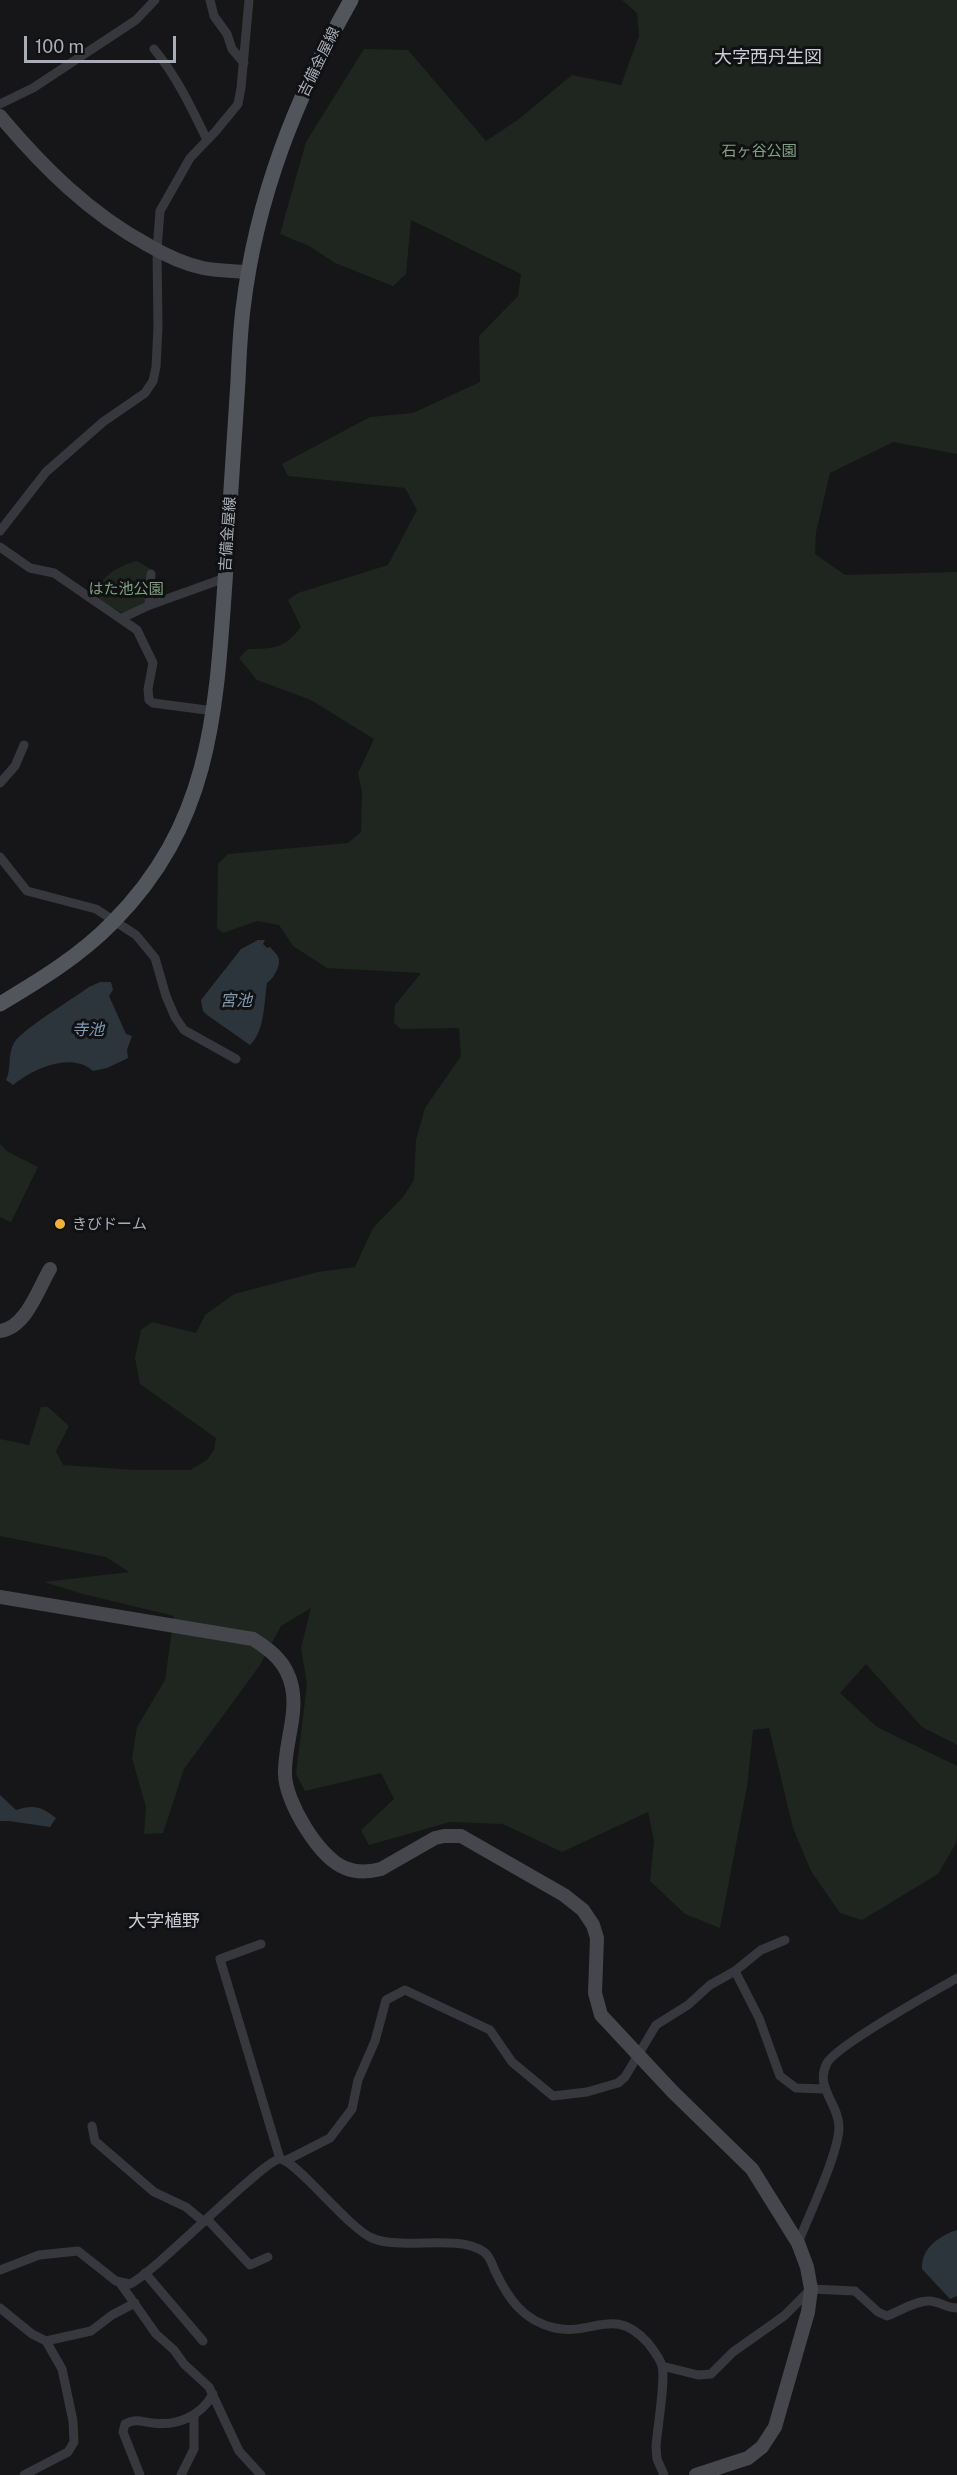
<!DOCTYPE html>
<html>
<head>
<meta charset="utf-8">
<style>
	body { margin:0 }
	#map { position:relative; width:957px; height:2475px; overflow:hidden; background:#161618; font-family:"Public Sans",sans-serif }
	canvas { display:block }
	.scale { position:absolute; left:24px; top:36px; width:152px; height:27px; box-sizing:border-box; border:3px solid #a8adb8; border-top:0; padding-left:8px; font-size:18px; line-height:21px; white-space:nowrap; color:#a8adb8; -webkit-text-stroke:4px #111113; paint-order:stroke }
</style>
</head>
<body>
<div id="map">
<canvas width="957" height="2475"></canvas>
<div class="scale">100 m</div>
</div>
<script>
const ctx = document.querySelector('canvas').getContext('2d');
ctx.lineJoin = 'round';
function fillPath(path, color) {
  ctx.fillStyle = color;
  ctx.fill(path, 'evenodd');
}
function trace(path, color, width, dash) {
  ctx.strokeStyle = color;
  ctx.lineWidth = width;
  ctx.lineCap = dash ? 'butt' : 'round';
  ctx.setLineDash(dash || []);
  ctx.stroke(path);
}
function label(font, color, halo, rows, align = 'center') {
  ctx.font = font + ' "Public Sans","Noto Sans JP",sans-serif';
  ctx.lineWidth = 6;
  ctx.setLineDash([]);
  ctx.textBaseline = 'middle';
  ctx.strokeStyle = halo;
  ctx.fillStyle = color;
  for (const [text, x, y, turn = 0] of rows) {
    ctx.save();
    ctx.translate(x, y);
    ctx.rotate((+turn || 0) * Math.PI / 180);
    ctx.textAlign = isNaN(turn) ? turn : align;
    if (halo) ctx.strokeText(text, 0, 0);
    ctx.fillText(text, 0, 0);
    ctx.restore();
  }
}
const green = new Path2D(`
	M622 0H957V454L893 442 830 473 816 532 815 554 845 575 957 572V1745L922 1727 866 1664 840 1693 877 1727 957 1766V1832L956 1843 938 1874 862 1920 840 1913 811 1871 793 1828 769 1728 753 1730 747 1787 720 1928 685 1914 650 1881 654 1841 648 1812 562 1852 503 1824 450 1822 369 1845 361 1830 394 1799 381 1773 305 1791 296 1774 307 1684 301 1648 311 1608 281 1626 260 1665 184 1769 163 1833 144 1834 146 1807 132 1758 137 1727 165 1680 174 1616 83 1594 44 1582 129 1572 106 1557 0 1536V1439L29 1445 41 1407H48L69 1426 56 1451 63 1465 135 1470H190L207 1460 214 1450 216 1438 140 1384 135 1358 141 1330 152 1322 196 1333 205 1315 234 1294 318 1272 355 1267 373 1228 403 1197 414 1180 416 1140 425 1108 461 1056 459 1028 401 1029 394 1023 395 1005 421 973 327 968 293 946 279 925 257 921 223 933 217 928 218 864 228 854 348 843 361 832 362 792 358 773 374 739 311 700 257 680 239 658 248 649C274 649 285 648 301 627L288 600 298 593 388 565 417 510 405 488 288 476 282 464 370 417 413 413 480 382 479 336 518 296 521 274 411 220 406 274 393 286 335 263 309 246 280 234 306 142 364 49 408 50 486 141 519 119 572 75 621 85 639 36 637 13Z
	M137 561 154 571 152 601 122 613 100 600C92 579 120 565 137 561Z
	M0 1144 8 1152 38 1167 11 1222 0 1217Z`);
const water = new Path2D(`
	M258 940H265L263 944 267 948 270 947C272 950 275 952 277 955 283 963 274 978 267 983 264 1002 265 1031 250 1045L207 1015 203 1011 201 1000 241 949Z
	M100 982H111L113 990 109 996 126 1034 132 1036 127 1050 128 1058 107 1068 93 1071C72 1051 32 1069 13 1085L6 1080C12 1068 7 1055 14 1043 21 1030 74 998 89 987Z
	M0 1795 16 1810C34 1804 42 1807 56 1818L50 1827 9 1821H0Z
	M957 2230V2296L950 2299 922 2269C921 2248 939 2236 957 2230Z`);
const street = new Path2D(`
	M210 0 214 16 227 34 232 49 244 63
	M154 49C177 77 191 107 207 140
	M0 104 33 88 136 20 155 0
	M0 531 46 472 103 422 145 393 153 381 156 367 158 327 157 250 160 211 190 158 215 132 238 104 241 88 249 0
	M0 547 30 568 54 573 137 630 153 663 148 689 149 700 153 703 214 711
	M149 605 151 574
	M122 618 150 605 225 578
	M0 783 15 766 24 745
	M0 857 27 891 96 909 136 935 155 958 166 996 175 1017 184 1030 236 1059
	M261 1944 220 1959 280 2159
	M735 1971 759 2018 780 2076 796 2088 824 2089
	M92 2126 95 2141 154 2192 186 2207 204 2222
	M285 2161 330 2138 352 2109 358 2080 375 2041 386 2000 405 1990 490 2030 512 2062 553 2096 587 2092 618 2083 625 2077 656 2025 688 2005 710 1985 735 1971 761 1950 785 1940
	M207 2219 250 2265 268 2257
	M798 2243C808 2217 839 2153 839 2127 839 2104 814 2087 827 2063 837 2045 935 1991 957 1978
	M0 2270 39 2255 78 2251 116 2281 130 2284C158 2270 264 2159 280 2159 295 2159 348 2228 372 2238 403 2251 456 2233 484 2252 490 2256 492 2264 495 2271 508 2298 523 2321 555 2328 593 2336 614 2305 648 2343 653 2350 660 2358 662 2366 666 2380 657 2429 656 2447L657 2459 664 2475
	M145 2273 203 2341
	M120 2283 156 2334 174 2350 184 2364 209 2387 239 2451 261 2475
	M0 2308 32 2334 46 2341 91 2331 112 2315 135 2303
	M662 2366 698 2375 711 2374 733 2352 784 2316 811 2289 855 2291 878 2312 887 2316C900 2311 915 2301 929 2301 939 2301 946 2308 957 2308
	M24 2475 68 2452 74 2442 73 2421 62 2369 46 2341
	M140 2475 123 2432 125 2424C136 2418 142 2422 153 2423 178 2426 201 2416 213 2394
	M181 2475 194 2449V2416`);
const secondary = new Path2D(`
	M0 116C43 167 89 213 148 245 165 255 184 264 203 268 217 271 233 271 248 272
	M0 1331C26 1328 38 1289 50 1269
	M0 1597 253 1639C272 1651 287 1663 292 1687 298 1715 284 1746 285 1774 285 1801 319 1858 345 1868 357 1873 369 1872 381 1869L435 1838 444 1836H461L564 1895 583 1910 593 1925 597 1938 595 1993 601 2015 673 2092 752 2169 798 2243 807 2267 811 2289 808 2312 775 2427 762 2447 748 2458 696 2475`);
const primary = new Path2D(`
	M0 1004C40 980 80 956 113 922 211 823 216 713 225 582 229 515 234 448 238 381 239 357 240 333 243 309 256 198 296 97 351 0`);
const markers = [
	[60,1224,6,"#f2b134"]
];
const streetNames = [
	["吉備金屋線",319,62,-64],
	["吉備金屋線",228,534,-86]
];
const parkNames = [
	["石ヶ谷公園",759,151],
	["はた池公園",126,589]
];
const poiNames = [
	["きびドーム",72,1224]
];
const waterNames = [
	["宮池",236,1001],
	["寺池",88,1030]
];
const quarterNames = [
	["大字西丹生図",768,57],
	["大字植野",164,1921]
];
fillPath(green, '#1e261f');
fillPath(water, '#2c353c');
trace(street, '#37383d', 9);
trace(secondary, '#45474d', 14);
trace(primary, '#53555c', 15);
for (const [x, y, r, color] of markers) {
  const dot = new Path2D();
  dot.arc(x, y, r, 0, 2 * Math.PI);
  ctx.fillStyle = color;
  ctx.fill(dot);
  trace(dot, '#111113', 2);
}
label('15px', '#a8adb8', '#111113', streetNames);
label('15px', '#7fa381', '#111113', parkNames);
label('15px', '#a8adb8', '#111113', poiNames, 'left');
label('italic 16px', '#7f9bb3', '#111113', waterNames);
label('18px', '#c9ccd4', '#111113', quarterNames);
</script>
</body>
</html>
